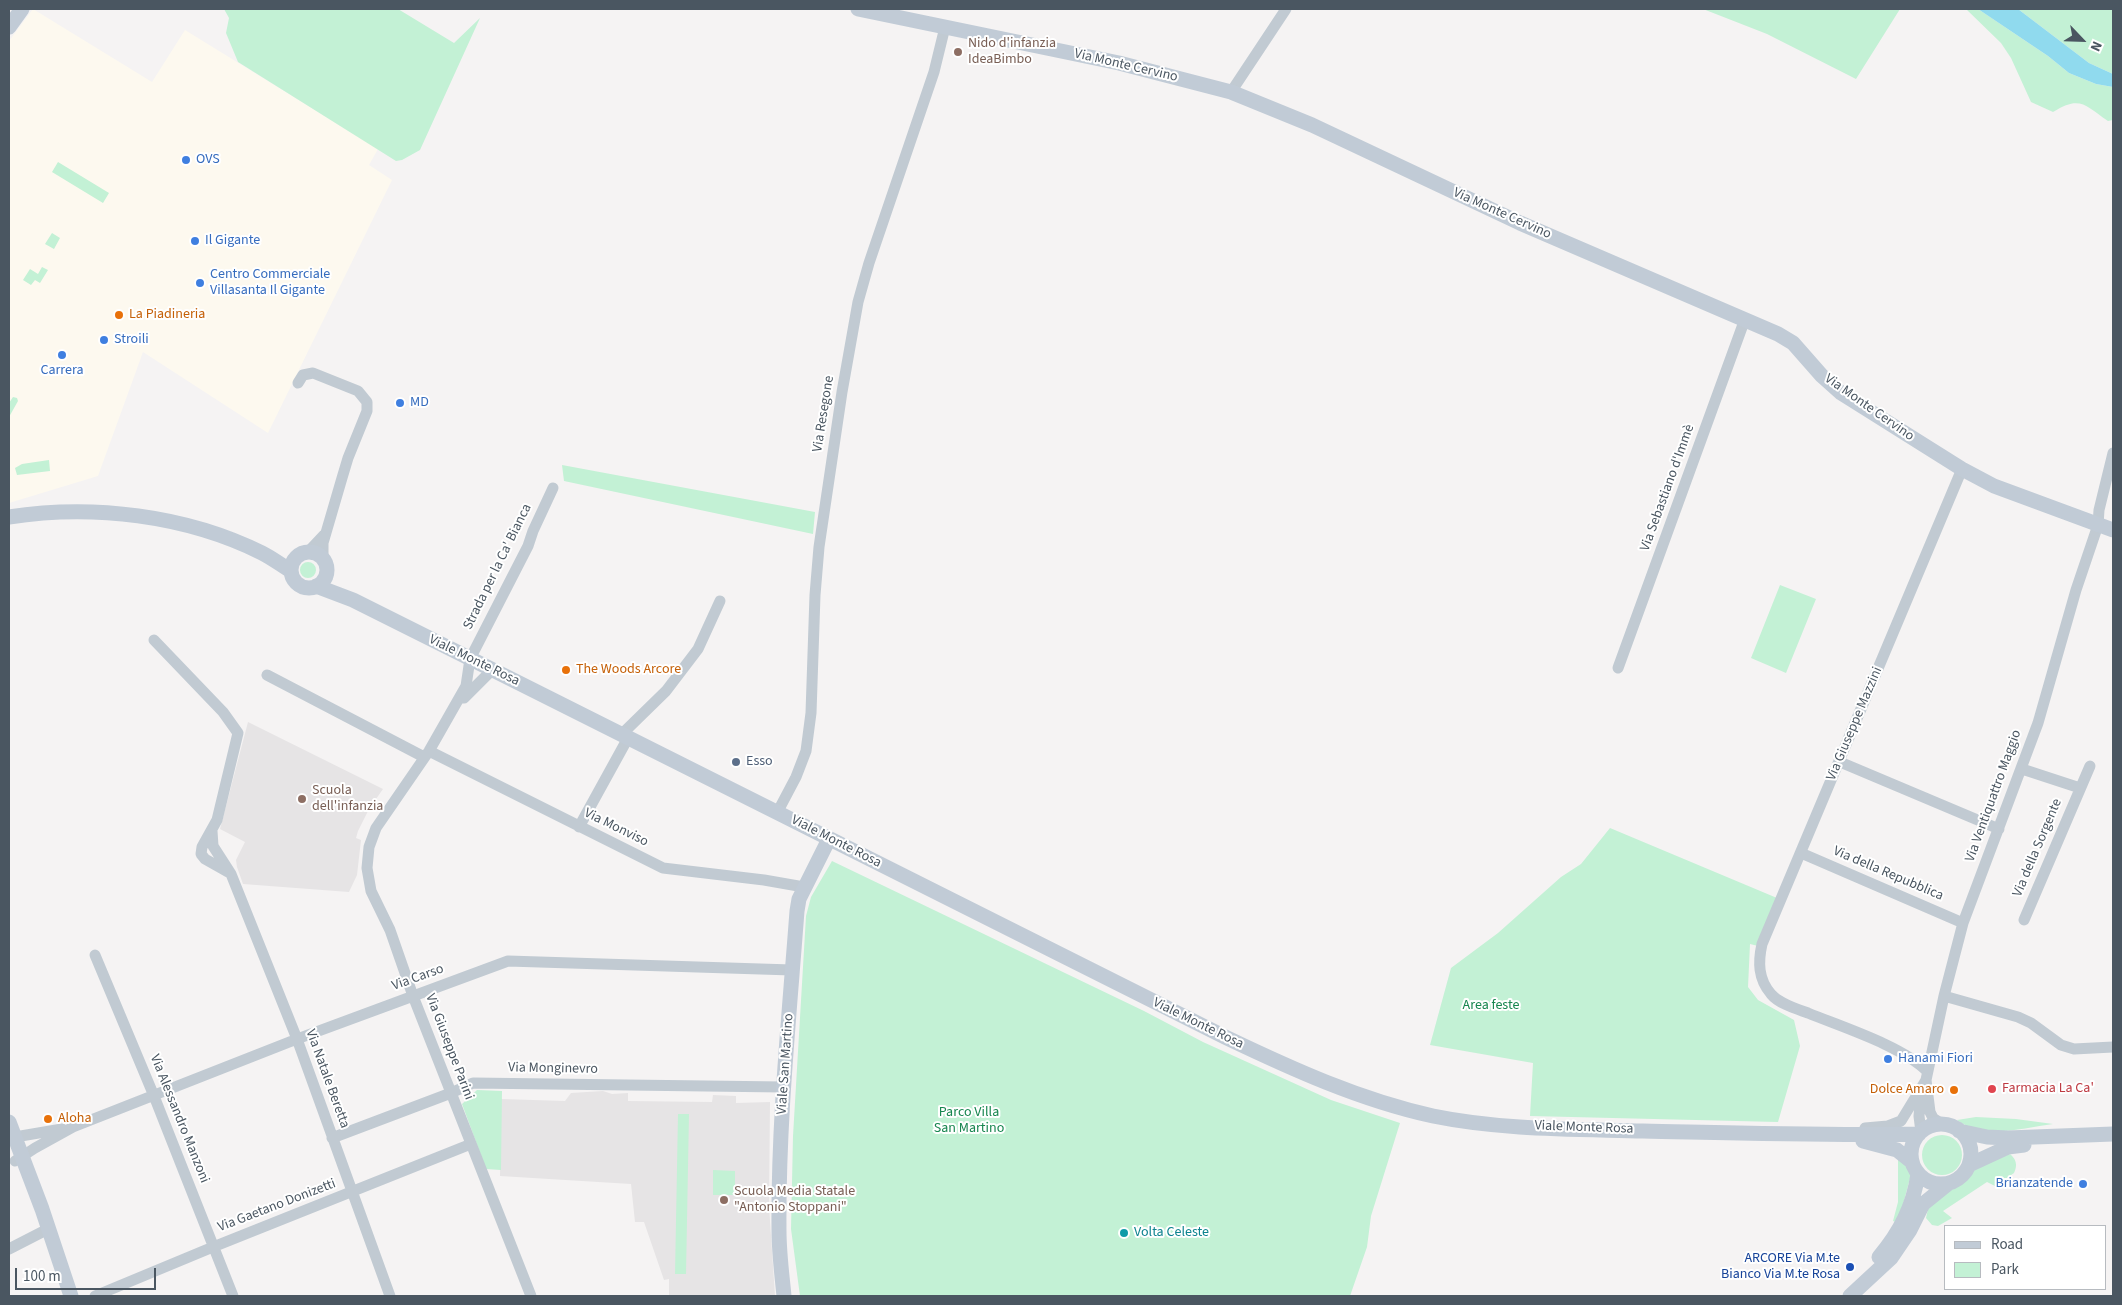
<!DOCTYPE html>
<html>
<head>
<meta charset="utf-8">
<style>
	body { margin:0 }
	#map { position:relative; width:2122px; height:1305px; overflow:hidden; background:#f5f3f3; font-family:"Source Sans 3",sans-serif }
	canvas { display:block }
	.frame { position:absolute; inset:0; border:10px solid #4a5661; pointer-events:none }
	.legend { position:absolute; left:1944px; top:1225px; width:162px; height:65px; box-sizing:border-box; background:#fff; border:1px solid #b7bbc0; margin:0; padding:6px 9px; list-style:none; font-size:15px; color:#4a5661 }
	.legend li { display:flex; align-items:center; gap:10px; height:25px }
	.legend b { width:25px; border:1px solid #b7bbc0 }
	.north { position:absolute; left:2057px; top:15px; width:50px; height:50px; -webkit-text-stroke:4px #fff; paint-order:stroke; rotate:114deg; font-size:14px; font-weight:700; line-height:20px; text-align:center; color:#4a5661 }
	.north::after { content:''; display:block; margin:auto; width:18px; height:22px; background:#4a5661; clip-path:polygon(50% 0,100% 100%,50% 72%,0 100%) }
	.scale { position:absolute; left:15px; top:1268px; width:141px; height:22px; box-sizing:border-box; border:2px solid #4a5661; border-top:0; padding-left:6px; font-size:15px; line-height:18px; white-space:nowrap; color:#4a5661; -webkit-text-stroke:4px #fff; paint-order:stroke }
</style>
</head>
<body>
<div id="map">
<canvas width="2122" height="1305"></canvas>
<div class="frame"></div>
<ul class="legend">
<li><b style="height:6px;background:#c1cbd6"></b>Road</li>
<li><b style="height:14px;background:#c3f1d5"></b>Park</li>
</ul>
<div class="north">N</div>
<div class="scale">100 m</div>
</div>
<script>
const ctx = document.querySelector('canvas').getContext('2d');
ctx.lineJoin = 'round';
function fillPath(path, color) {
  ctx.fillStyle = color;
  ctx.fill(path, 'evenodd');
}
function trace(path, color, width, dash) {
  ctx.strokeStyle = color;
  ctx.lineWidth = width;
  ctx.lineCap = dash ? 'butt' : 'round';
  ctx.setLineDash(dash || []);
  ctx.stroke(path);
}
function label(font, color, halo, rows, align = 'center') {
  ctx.font = font + ' "Source Sans 3",sans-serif';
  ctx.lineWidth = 4;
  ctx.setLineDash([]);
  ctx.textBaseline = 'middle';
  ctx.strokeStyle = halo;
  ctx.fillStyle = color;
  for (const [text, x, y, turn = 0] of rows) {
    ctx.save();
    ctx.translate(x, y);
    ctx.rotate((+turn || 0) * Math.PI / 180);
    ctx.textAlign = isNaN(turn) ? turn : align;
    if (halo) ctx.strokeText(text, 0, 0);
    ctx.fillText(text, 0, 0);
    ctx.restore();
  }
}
const commercial = new Path2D(`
	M33 9 152 82 185 30 378 149 369 165 392 180 268 433 143 352 98 476 9 503V41Z`);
const education = new Path2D(`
	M248 722 383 789 369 809 358 831 356 838 361 840 357 875 349 892 243 884 237 867 236 860 245 842 220 829Z
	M603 1091 612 1094 628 1093V1101L712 1102 713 1095 736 1096V1103L770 1102 769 1206 775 1296H669V1279L664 1280 644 1222H635L631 1184 500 1176 501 1099 565 1101 571 1093Z`);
const green = new Path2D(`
	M224 9H398L454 43 480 18 420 150 402 160 396 161 238 62 226 33 229 18Z
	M1703 9H1900L1856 79 1767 34Z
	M1966 9H1978L2048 56 2069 73 2096 84 2113 87V120L2108 121C2085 105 2080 95 2053 112L2031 102 2011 58 2001 43Z
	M2018 9H2113V74L2089 63Z
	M58 162 109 193 103 203 52 172Z
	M52 233 60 238 54 249 45 244Z
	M42 267 48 270 40 283 35 280 31 285 23 280 30 269 38 274Z
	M13 397 17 398 18 401 9 417V403Z
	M49 460 50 471 17 475 15 468 22 464Z
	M562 465 815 512 813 534 564 481Z
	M300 570a8 8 0 1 1 16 0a8 8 0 1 1-16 0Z
	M1780 585 1816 599 1786 673 1751 658Z
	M1610 828 1777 898 1758 946 1750 944 1748 987 1758 1000 1794 1020 1800 1046 1778 1122 1530 1116 1533 1063 1430 1045 1451 968 1498 933 1561 877 1581 864Z
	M832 861 1144 1011 1203 1042 1331 1100 1400 1123 1371 1216 1367 1247 1350 1296H800L791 1229 793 1136 806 916 811 897Z
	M477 1090 502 1091 501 1170 486 1169 462 1104Z
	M678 1114H689L686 1274H675Z
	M1976 1117 2016 1119 2053 1124C2023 1128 1983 1140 1957 1120Z
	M1922 1155a20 20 0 1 1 40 0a20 20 0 1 1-40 0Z
	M1898 1154 1908 1162 1912 1171 1898 1223 1893 1221 1898 1202Z
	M2010 1154C2016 1159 2018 1165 2014 1173L1995 1186 1987 1182 1943 1211 1952 1218 1938 1226 1932 1225 1926 1218 1928 1209 1950 1189 1961 1185 1977 1167Z
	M713 1170 735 1171V1195H713Z`);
const water = new Path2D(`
	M1978 9H2018L2089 63 2113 74V87L2096 84 2069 73 2048 56Z`);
const street = new Path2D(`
	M1231 92 1286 9
	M298 383 303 375 313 373 358 391 367 402V411L348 458 342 478 323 543V559
	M308 552 324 535
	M154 640 223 712 238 733 217 820 202 847 201 854 205 859 228 872
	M1618 668 1745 319
	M267 675 424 757
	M464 698 492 670
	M622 734 666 691 698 649 720 601
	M429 751 663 868 764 880 804 887
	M1840 762 1999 829
	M2022 769 2080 788
	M777 813 796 777 806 751 811 713 815 595 819 547 842 392 858 302 869 263 934 72 945 27
	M579 827 628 738
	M212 831 213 846 231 874 297 1039 390 1296
	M1801 853 1963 923
	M2024 920 2090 766
	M95 955 154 1096 233 1296
	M1944 996 2018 1017 2031 1023 2061 1045 2074 1049 2113 1047
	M1927 1071C1902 1046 1842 1027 1808 1013 1797 1009 1779 1004 1771 994 1758 979 1758 962 1762 944L1962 469
	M1942 1124 1933 1118 1930 1112 1926 1080 1944 996 1963 923 2038 723 2076 590 2098 525 2099 510 2113 453
	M1865 1128 1888 1126 1901 1121 1926 1080
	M1921 1132 1919 1116 1921 1093
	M9 1138 62 1129
	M332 1138 451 1093 473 1083 783 1087
	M15 1161 35 1148 73 1127 297 1039 508 961 792 970
	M9 1249 48 1229
	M95 1296 213 1247 471 1144
	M531 1296 413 996 390 930 371 891 367 868 369 847 376 828 429 751 466 686 470 659 528 546 533 531 553 488`);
const secondary = new Path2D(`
	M858 9 1119 63 1231 92 1312 125 1520 223 1778 334 1793 343 1822 376 1841 393 1962 469 1994 486 2113 530
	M9 27 22 9
	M9 517C92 504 186 515 262 553 272 558 281 565 291 571
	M291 570a18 18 0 1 1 36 0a18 18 0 1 1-36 0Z
	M316 586 353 600 515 681 1225 1037C1292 1069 1360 1100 1433 1116 1501 1130 1574 1129 1643 1131 1735 1133 1827 1136 1919 1134
	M9 1122 42 1209 71 1296
	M1911 1154a30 30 0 1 1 60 0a30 30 0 1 1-60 0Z
	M1959 1131 1987 1137 2008 1138 2113 1134
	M1863 1141 1897 1150 1912 1162
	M1969 1165 2008 1147 2024 1145
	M1879 1257C1900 1232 1913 1207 1918 1174
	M784 1296C782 1275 779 1253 779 1231 778 1125 789 1018 797 911L799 899 829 839
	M1850 1296 1891 1258 1910 1230 1923 1204 1949 1183`);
const markers = [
	[958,52,5,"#8d6e63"],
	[186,160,5,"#3f7fe0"],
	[195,241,5,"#3f7fe0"],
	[200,283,5,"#3f7fe0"],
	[119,315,5,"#e8710a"],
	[104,340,5,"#3f7fe0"],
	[62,355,5,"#3f7fe0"],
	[400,403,5,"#3f7fe0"],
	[566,670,5,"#e8710a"],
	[736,762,5,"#5c6f8a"],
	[302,799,5,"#8d6e63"],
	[1888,1059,5,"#3f7fe0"],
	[1992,1089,5,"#e0444e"],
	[1954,1090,5,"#e8710a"],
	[48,1119,5,"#e8710a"],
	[2083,1184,5,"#3f7fe0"],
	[724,1200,5,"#8d6e63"],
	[1124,1233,5,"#0f9aa8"],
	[1850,1267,5,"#1a4fb4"]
];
const educationNames = [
	["Nido d'infanzia",968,44],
	["IdeaBimbo",968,60],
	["Scuola",312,791],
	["dell'infanzia",312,807],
	["Scuola Media Statale",734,1192],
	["\"Antonio Stoppani\"",734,1208]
];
const streetNames = [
	["Via Monte Cervino",1126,66,13],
	["Via Monte Cervino",1502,214,24],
	["Via Monte Cervino",1869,408,35],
	["Via Resegone",824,414,-81],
	["Via Sebastiano d'Immè",1668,488,-70],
	["Strada per la Ca' Bianca",498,567,-64],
	["Viale Monte Rosa",474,661,26],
	["Via Giuseppe Mazzini",1855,724,-67],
	["Via Ventiquattro Maggio",1994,796,-70],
	["Via Monviso",616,828,26],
	["Viale Monte Rosa",836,842,27],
	["Via della Sorgente",2038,848,-67],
	["Via della Repubblica",1888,874,23],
	["Via Carso",418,978,-20],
	["Viale Monte Rosa",1198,1024,26],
	["Via Giuseppe Parini",449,1047,69],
	["Viale San Martino",786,1064,-86],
	["Via Monginevro",553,1069,1],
	["Via Natale Beretta",327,1079,70],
	["Via Alessandro Manzoni",179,1119,68],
	["Viale Monte Rosa",1584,1128,2],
	["Via Gaetano Donizetti",277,1206,-21]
];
const shopNames = [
	["OVS",196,160],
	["Il Gigante",205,241],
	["Centro Commerciale",210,275],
	["Villasanta Il Gigante",210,291],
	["Stroili",114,340],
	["Carrera",62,371,"center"],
	["MD",410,403],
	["Hanami Fiori",1898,1059],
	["Brianzatende",2073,1184,"right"]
];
const foodNames = [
	["La Piadineria",129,315],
	["The Woods Arcore",576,670],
	["Dolce Amaro",1944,1090,"right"],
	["Aloha",58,1119]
];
const serviceNames = [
	["Esso",746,762]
];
const parkNames = [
	["Area feste",1491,1006],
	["Parco Villa",969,1113],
	["San Martino",969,1129]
];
const healthNames = [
	["Farmacia La Ca'",2002,1089]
];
const cultureNames = [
	["Volta Celeste",1134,1233]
];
const transitNames = [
	["ARCORE Via M.te",1840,1259],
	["Bianco Via M.te Rosa",1840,1275]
];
fillPath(commercial, '#fdf9ef');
fillPath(education, '#e6e4e5');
fillPath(green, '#c3f1d5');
fillPath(water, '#90daee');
trace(street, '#c1cad2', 11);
trace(secondary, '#c1cbd6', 15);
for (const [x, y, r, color] of markers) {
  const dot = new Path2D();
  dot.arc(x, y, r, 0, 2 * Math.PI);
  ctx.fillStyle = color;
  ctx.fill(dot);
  trace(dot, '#fff', 2);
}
label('14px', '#785e54', '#fff', educationNames, 'left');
label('14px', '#4a5661', '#fff', streetNames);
label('14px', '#366cbe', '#fff', shopNames, 'left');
label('14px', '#c56008', '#fff', foodNames, 'left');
label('14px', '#4e5e75', '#fff', serviceNames, 'left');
label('14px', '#17864f', '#fff', parkNames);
label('14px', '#be3a42', '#fff', healthNames, 'left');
label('14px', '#0d838f', '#fff', cultureNames, 'left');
label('14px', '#164399', '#fff', transitNames, 'right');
</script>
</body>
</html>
